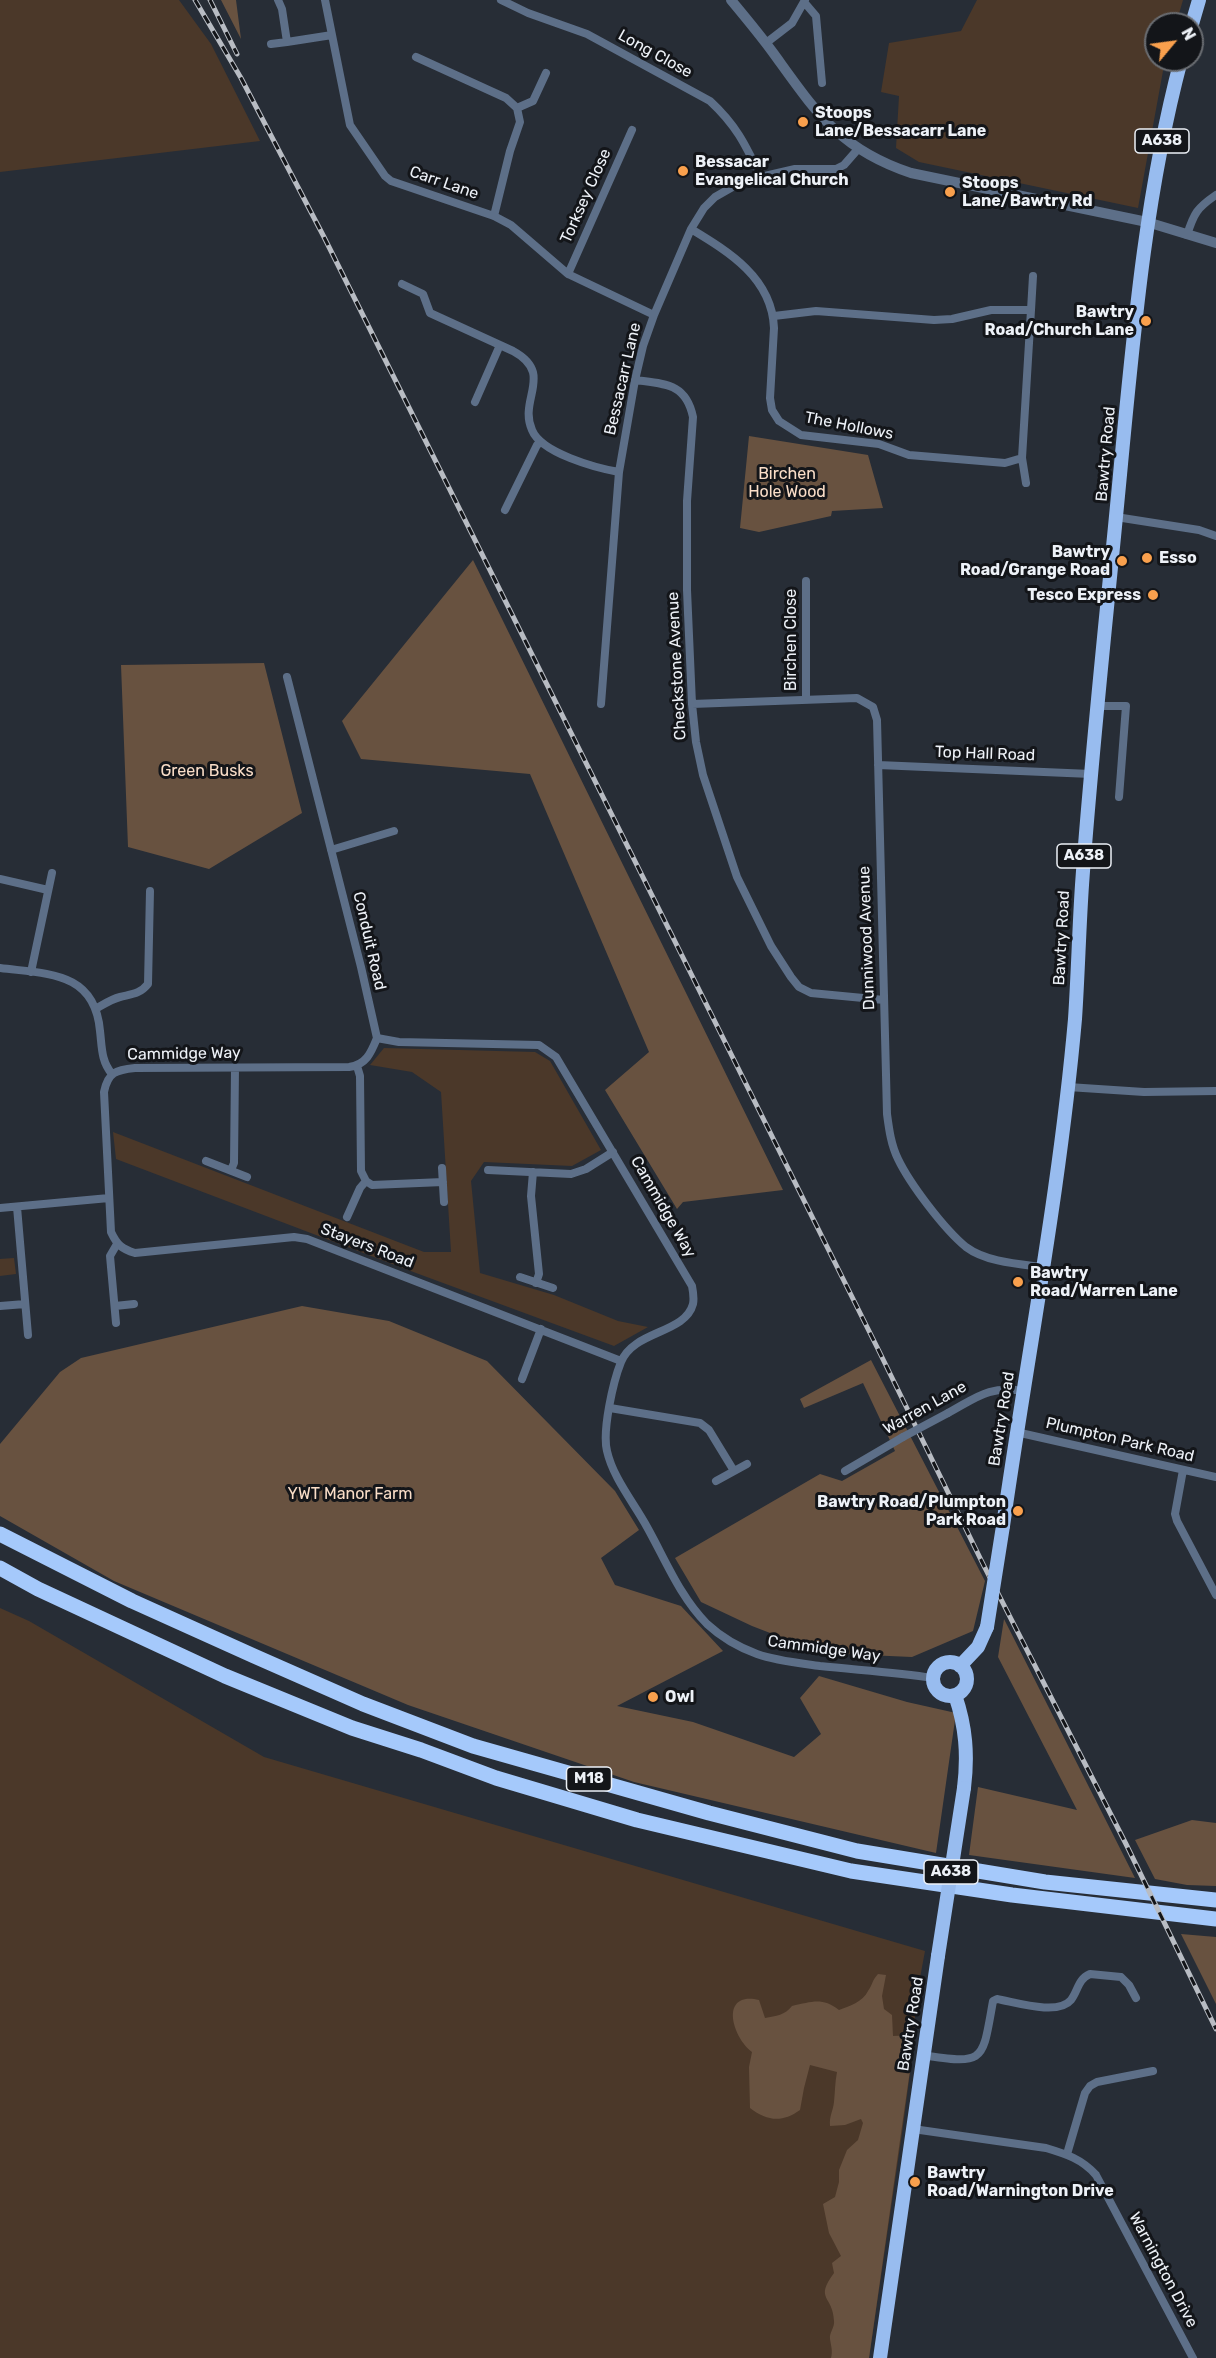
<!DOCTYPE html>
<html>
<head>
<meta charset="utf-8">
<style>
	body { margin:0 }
	#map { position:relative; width:1216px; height:2358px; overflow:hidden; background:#272d36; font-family:Rubik,sans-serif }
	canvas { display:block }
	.north { position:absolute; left:1144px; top:12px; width:60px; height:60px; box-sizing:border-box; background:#131519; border:2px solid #6a6d72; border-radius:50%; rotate:61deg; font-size:16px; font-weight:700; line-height:24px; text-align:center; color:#edf1f7 }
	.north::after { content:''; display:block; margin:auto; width:21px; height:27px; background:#f9a04d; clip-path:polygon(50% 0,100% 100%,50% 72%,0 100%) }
</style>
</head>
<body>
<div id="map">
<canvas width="1216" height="2358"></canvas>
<div class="north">N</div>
</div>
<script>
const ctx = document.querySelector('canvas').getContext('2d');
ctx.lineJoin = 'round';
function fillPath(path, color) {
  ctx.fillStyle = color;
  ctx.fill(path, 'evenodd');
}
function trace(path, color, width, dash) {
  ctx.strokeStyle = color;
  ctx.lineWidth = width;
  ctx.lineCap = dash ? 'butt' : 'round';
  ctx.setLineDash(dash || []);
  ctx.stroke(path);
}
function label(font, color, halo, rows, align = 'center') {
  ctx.font = font + ' Rubik,sans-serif';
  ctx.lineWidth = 6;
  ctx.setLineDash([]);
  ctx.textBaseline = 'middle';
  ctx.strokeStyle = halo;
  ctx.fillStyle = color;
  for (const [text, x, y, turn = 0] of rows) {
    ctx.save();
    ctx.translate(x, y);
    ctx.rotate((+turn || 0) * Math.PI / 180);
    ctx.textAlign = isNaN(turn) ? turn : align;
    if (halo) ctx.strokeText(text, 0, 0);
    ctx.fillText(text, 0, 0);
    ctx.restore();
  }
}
const green = new Path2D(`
	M0 0H179L211 44 260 141 0 172Z
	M977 0H1183L1176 24H1156V60H1165L1138 208 919 162 896 148 899 96 881 92 889 43 961 31Z
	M384 1048 535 1052 550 1061 601 1150 572 1166 484 1162 471 1181 480 1273 554 1295 618 1321 648 1327 614 1346 416 1273 116 1159 113 1132 424 1252H451L441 1092 412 1072 370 1065Z
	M14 1258 16 1274 0 1276V1259Z
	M0 1608 29 1621 264 1757 925 1951 915 2005V2035L902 2133 869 2358H0Z`);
const forest = new Path2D(`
	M221 0H236L241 39Z
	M749 436 868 455 883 508 832 511 831 516 759 532 740 528Z
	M473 560 783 1190 683 1202 677 1209 605 1090 649 1052 530 774 361 759 342 721Z
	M264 663 302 813 209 869 128 847 121 665Z
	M302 1306 389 1321 487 1361 615 1491 639 1530 601 1558 615 1585 681 1606 723 1651 617 1706 693 1722 794 1757 821 1734 800 1698 819 1676 907 1702 956 1713 936 1853 634 1782 408 1705 114 1581 0 1516V1444L60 1372 81 1358Z
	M871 1360 985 1581 973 1631 912 1657 822 1653 752 1626 701 1602 675 1558 820 1474 842 1481 895 1451 863 1383 804 1408 800 1399Z
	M1004 1619 1135 1878 969 1855 978 1787 1077 1810 998 1657Z
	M1192 1820 1216 1823V1886L1187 1885 1155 1879 1135 1840Z
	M1181 1934 1216 1937V2004Z
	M878 1974 886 1975 882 1996 884 2009 892 2015 893 2036 915 2035 869 2358H831C833 2351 831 2346 830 2339 829 2333 835 2327 834 2321 833 2295 814 2300 834 2273L832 2263 841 2256 829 2233 823 2204 835 2197 839 2182V2170L847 2150 858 2140 863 2123 861 2119 845 2125 830 2126C829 2116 833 2111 834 2102 835 2092 835 2082 837 2072L810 2065 804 2088 800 2110C782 2123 767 2121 750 2108L749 2067 752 2052C732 2037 719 1991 759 2000L765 2018C776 2016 785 2015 792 2006 812 2002 822 1997 839 2010 849 2006 863 2002 868 1991 873 1984 871 1982 878 1974Z`);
const minor = new Path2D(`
	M278 0 282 9 287 42 332 35
	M325 0 350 125 385 176 391 181 494 216 511 225 568 274 654 315
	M501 0 528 13 587 34 710 101C736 125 745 144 760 175
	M804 2 816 16 822 83
	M766 43 792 23 805 0
	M271 44 287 42
	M416 57 506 98 517 108 520 122 510 151 494 216
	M517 108 533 101 546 73
	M691 229C729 252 772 278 774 328L770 398 772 410 779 421 801 435 879 444 909 455 1005 463 1022 458 1031 310H991L952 319 934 320 816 311 774 316
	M1187 235C1194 213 1197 208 1216 195
	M568 274 632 130
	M402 284 423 294 430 313 513 351C555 374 518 399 532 430 541 453 596 468 619 472
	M1031 310 1033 276
	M635 380C665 384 686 383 693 417L687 501V590L692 704 696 742 703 775 737 877 771 946 791 977 799 987 811 993 884 1000
	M475 402 500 345
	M1022 458 1026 483
	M505 510 537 445 541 442
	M1116 517 1199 530 1216 536
	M287 677 361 967 377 1038
	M806 699V581
	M601 704 619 472 635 380 643 346 654 315 691 229 704 208 715 197 743 181 795 169H836L844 165 858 149
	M692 704 857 698 873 707 877 720 887 1114C889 1129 891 1145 898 1159 910 1184 944 1229 966 1247 986 1262 1018 1264 1042 1267
	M1098 706H1126L1119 797
	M878 765 1091 774
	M331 850 394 831
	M0 879 48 890
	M0 968C47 974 95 971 100 1031 102 1047 101 1061 112 1074
	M31 972 52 873
	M97 1008C104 1004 112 999 120 997 132 994 140 994 148 984L150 891
	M377 1038 399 1042 539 1045 556 1057 692 1286C693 1291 694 1299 693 1304 685 1334 634 1330 621 1362 613 1382 602 1431 607 1451 613 1478 634 1503 647 1527 665 1559 680 1597 707 1624 721 1637 738 1647 757 1654 777 1661 799 1663 820 1666 857 1670 895 1672 933 1678
	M377 1038C371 1053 366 1065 349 1067L135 1068C116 1070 108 1072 104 1092L111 1232C117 1245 122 1249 135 1253L294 1237 307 1239 621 1361
	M357 1066 360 1076 361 1171 366 1181 372 1185 443 1182
	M1068 1087 1144 1092 1216 1091
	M206 1161 247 1177
	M442 1168 444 1202
	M231 1170 234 1163 235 1068
	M488 1170 571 1174 586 1169 613 1152
	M533 1172 531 1196 539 1274 536 1283
	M17 1207 28 1335
	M0 1208 109 1198
	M347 1217 360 1188 366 1181
	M520 1277 553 1288
	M0 1306 25 1304
	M115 1306 134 1304
	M116 1323 110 1256 117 1244
	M522 1379 541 1329
	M610 1408 700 1423 709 1430 734 1471
	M948 1413C979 1396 988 1386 1024 1391
	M1016 1432 1216 1477
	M1183 1470 1175 1514 1177 1521 1216 1595
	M845 1471 903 1437
	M716 1481 747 1464
	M922 2055C986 2065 982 2062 993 2001L997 1999C1015 2002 1058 2016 1071 2000 1078 1991 1078 1979 1090 1974L1121 1977 1129 1985 1136 1998
	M913 2129 1046 2148C1066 2154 1082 2159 1096 2175L1193 2358
	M1067 2154 1085 2093 1090 2086 1097 2082 1153 2071`);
const tertiary = new Path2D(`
	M731 0C746 18 761 36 774 54 816 112 839 149 911 173L1147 222 1216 243`);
const trunk = new Path2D(`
	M1192 24 1199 0
	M1003 1526C1027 1357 1060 1189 1075 1019 1078 974 1079 930 1082 885 1092 744 1108 604 1121 464 1134 328 1146 192 1181 60
	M933 1679a17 17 0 1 1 34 0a17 17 0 1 1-34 0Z
	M960 1666 978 1647 987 1627
	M955 1695C966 1727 968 1755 964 1788
	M880 2358 938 1956`);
const motorway = new Path2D(`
	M0 1534 132 1601 254 1656 363 1704 473 1746 709 1813 857 1851 1045 1882 1216 1900
	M0 1568 38 1589 225 1676 352 1728 421 1750 496 1778 637 1820 851 1871 1012 1895 1216 1919`);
const rail = new Path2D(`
	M195 0 241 78 324 237 877 1347 984 1566 1126 1844 1216 2029
	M210 0 237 54`);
const minorBridge = new Path2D(`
	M903 1437 948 1413`);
const trunkBridge = new Path2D(`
	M987 1627 1003 1526
	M938 1956 964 1788`);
const markers = [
	[803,122,6,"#f9a04d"],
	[683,171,6,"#f9a04d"],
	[950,192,6,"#f9a04d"],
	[1146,321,6,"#f9a04d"],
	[1147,558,6,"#f9a04d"],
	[1122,561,6,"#f9a04d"],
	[1153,595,6,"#f9a04d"],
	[1018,1282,6,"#f9a04d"],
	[1018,1511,6,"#f9a04d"],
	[653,1697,6,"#f9a04d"],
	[915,2182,6,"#f9a04d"]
];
const shields = [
	[1162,141,54],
	[1084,856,54],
	[589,1779,45],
	[951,1872,54]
];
const shieldNames = [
	["A638",1162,141],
	["A638",1084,856],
	["M18",589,1779],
	["A638",951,1872]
];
const streetNames = [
	["Long Close",655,54,29],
	["Carr Lane",444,183,19],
	["Torksey Close",586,196,-66],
	["Bessacarr Lane",623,379,-77],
	["The Hollows",849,426,11],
	["Bawtry Road",1106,454,-85],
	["Birchen Close",791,640,-90],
	["Checkstone Avenue",677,666,-93],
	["Top Hall Road",985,754,2],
	["Dunniwood Avenue",867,938,-92],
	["Bawtry Road",1062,938,-87],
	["Conduit Road",369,941,77],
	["Cammidge Way",184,1054,-1],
	["Cammidge Way",663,1207,60],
	["Stayers Road",367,1246,21],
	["Warren Lane",925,1408,-29],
	["Bawtry Road",1002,1419,-81],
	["Plumpton Park Road",1120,1440,13],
	["Cammidge Way",824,1649,8],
	["Bawtry Road",911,2024,-81],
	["Warnington Drive",1163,2270,62]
];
const poiNames = [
	["Stoops",815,113],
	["Lane/Bessacarr Lane",815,131],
	["Bessacar",695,162],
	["Evangelical Church",695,180],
	["Stoops",962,183],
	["Lane/Bawtry Rd",962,201],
	["Bawtry",1134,312,"right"],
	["Road/Church Lane",1134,330,"right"],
	["Bawtry",1110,552,"right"],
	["Road/Grange Road",1110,570,"right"],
	["Esso",1159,558],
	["Tesco Express",1141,595,"right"],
	["Bawtry",1030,1273],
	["Road/Warren Lane",1030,1291],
	["Bawtry Road/Plumpton",1006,1502,"right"],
	["Park Road",1006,1520,"right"],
	["Owl",665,1697],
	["Bawtry",927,2173],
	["Road/Warnington Drive",927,2191]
];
const parkNames = [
	["Birchen",787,474],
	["Hole Wood",787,492],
	["Green Busks",207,771],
	["YWT Manor Farm",350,1494]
];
fillPath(green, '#4b3829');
fillPath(forest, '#685240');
trace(minor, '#5d6f88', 8);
trace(tertiary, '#5d6f88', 10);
trace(trunk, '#98bcef', 14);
trace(motorway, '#a5c9fb', 15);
trace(rail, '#b8bcc3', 5);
trace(rail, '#131519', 3, [9]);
trace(minorBridge, '#5d6f88', 8);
trace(trunkBridge, '#98bcef', 14);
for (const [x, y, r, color] of markers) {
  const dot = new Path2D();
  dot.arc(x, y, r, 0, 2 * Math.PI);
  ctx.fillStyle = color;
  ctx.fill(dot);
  trace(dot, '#131519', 2);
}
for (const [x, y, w] of shields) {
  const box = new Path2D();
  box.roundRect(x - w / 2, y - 12, w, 24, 4.5);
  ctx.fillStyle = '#131519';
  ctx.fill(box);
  trace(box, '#edf1f7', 1.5);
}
label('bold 15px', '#edf1f7', null, shieldNames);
label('16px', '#edf1f7', '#131519', streetNames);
label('bold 16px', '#edf1f7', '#131519', poiNames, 'left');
label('16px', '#fadec8', '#131519', parkNames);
</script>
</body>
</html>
